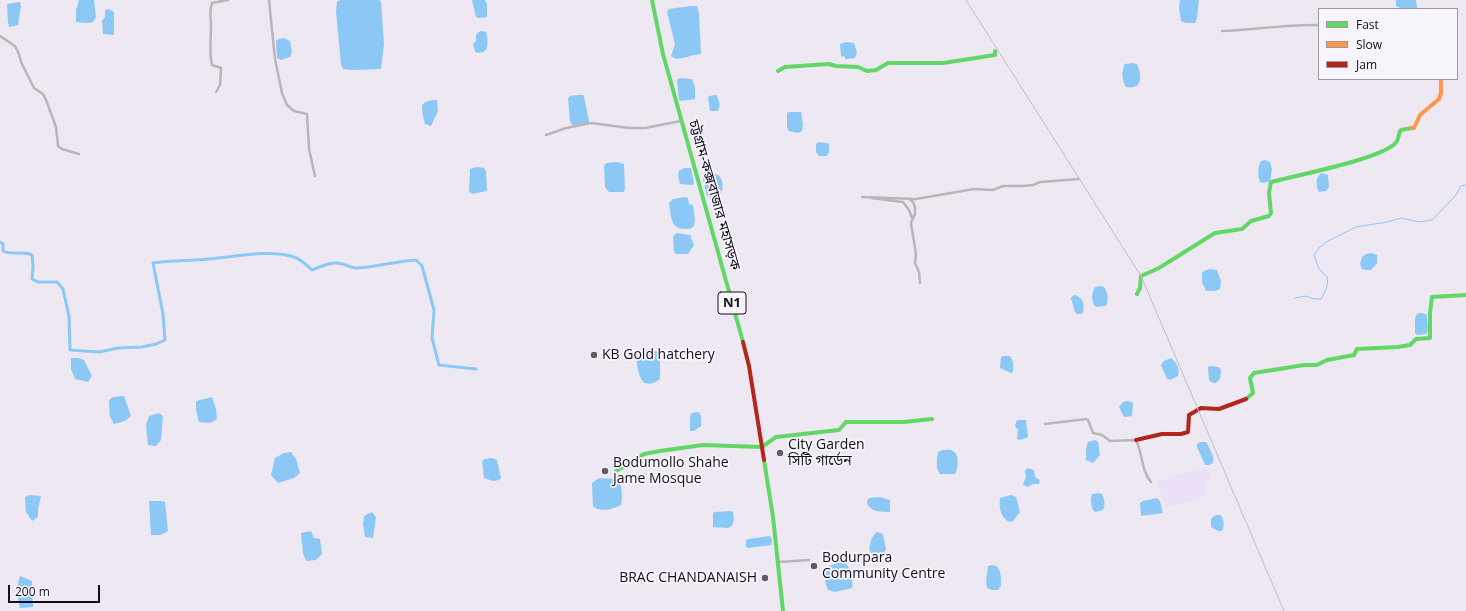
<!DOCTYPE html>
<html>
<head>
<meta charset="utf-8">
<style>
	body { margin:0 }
	#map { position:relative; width:1466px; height:611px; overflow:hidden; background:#eee8f3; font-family:"Open Sans",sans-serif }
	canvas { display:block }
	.legend { position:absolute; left:1318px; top:8px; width:140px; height:72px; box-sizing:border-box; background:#f8f4fc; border:1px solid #9d99a0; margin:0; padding:5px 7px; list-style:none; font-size:12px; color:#141017 }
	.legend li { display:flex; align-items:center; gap:8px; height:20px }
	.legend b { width:20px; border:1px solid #9d99a0 }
	.scale { position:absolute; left:8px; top:585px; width:92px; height:18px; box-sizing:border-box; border:2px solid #141017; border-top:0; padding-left:5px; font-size:12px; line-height:14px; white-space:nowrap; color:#141017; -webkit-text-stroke:3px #f8f4fc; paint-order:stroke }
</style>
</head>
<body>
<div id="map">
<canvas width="1466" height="611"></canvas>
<ul class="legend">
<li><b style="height:5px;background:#63d668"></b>Fast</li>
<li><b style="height:5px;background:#ff974d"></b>Slow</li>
<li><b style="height:5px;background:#b3261e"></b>Jam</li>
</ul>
<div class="scale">200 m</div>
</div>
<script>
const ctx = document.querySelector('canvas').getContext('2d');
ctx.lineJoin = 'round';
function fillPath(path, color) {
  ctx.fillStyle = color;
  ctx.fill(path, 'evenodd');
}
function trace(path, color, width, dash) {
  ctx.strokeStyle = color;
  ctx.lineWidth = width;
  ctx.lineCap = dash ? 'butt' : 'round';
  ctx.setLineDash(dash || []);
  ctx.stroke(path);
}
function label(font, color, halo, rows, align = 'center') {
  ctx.font = font + ' "Open Sans","Noto Sans Bengali",sans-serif';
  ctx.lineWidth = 3.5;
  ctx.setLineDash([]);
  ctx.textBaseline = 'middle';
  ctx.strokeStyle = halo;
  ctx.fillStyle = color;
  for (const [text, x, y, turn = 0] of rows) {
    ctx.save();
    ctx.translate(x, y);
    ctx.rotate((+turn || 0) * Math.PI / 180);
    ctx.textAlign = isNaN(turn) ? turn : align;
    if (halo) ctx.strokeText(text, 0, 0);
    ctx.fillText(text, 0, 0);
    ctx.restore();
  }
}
const built = new Path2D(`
	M1195 468H1206L1211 480 1206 484 1207 493 1199 499 1168 507 1166 509 1157 482 1190 471Z`);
const water = new Path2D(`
	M79 0H94L96 17 93 22 86 23 76 22V10Z
	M340 0H379L381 2 384 44 381 69 353 70 343 69 341 65 336 11 337 2Z
	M472 0H485L487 4V17L479 18 476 17Z
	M1180 0H1199L1197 18 1195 23H1186L1181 21 1179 8Z
	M1396 0H1416L1417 8C1412 10 1401 9 1396 6Z
	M20 2 21 6 18 25 9 27 8 22 7 4Z
	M691 6H697L699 13 701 54C692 55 685 58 676 59L671 56 675 44 667 12 669 9Z
	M109 9 114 12V35L103 34 102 21 105 17V10Z
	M482 31 486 32C489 43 489 56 475 52L473 44 476 41V35L478 32Z
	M284 38 290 41 292 52 290 57 281 60 277 58 276 41 279 39Z
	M846 42 854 43 857 53 855 58 845 59V57L841 56 840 44Z
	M1132 63 1137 64C1142 76 1143 90 1126 87 1122 80 1121 71 1125 64Z
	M680 78 692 79 695 87V99L681 101 679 100 677 80Z
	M578 95H583L584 97 589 121 588 123 574 125H572L570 121 568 98 570 96Z
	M716 95C719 100 721 105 718 111H710L708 98 709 96Z
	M433 100H437L438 111 431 126 425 124C423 118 422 112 422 105L425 102Z
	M789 112H801L803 125 802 131 798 133 789 131 787 128V113Z
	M818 142 827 143 829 144V152L827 156H819L816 152V144Z
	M1265 160 1270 162 1272 169 1270 181 1264 183 1260 182C1258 175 1257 168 1261 161Z
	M617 162 624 164 625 188 624 192H609L605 187 604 166 606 163Z
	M477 167 484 168 486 171 487 191 472 194 469 191 470 169Z
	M684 168H691L694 183 693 185 680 184 678 175 679 171Z
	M1322 173 1328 175 1329 187 1326 191 1319 192C1316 186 1315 176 1322 173Z
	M716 174C724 177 724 189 720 196 716 198 712 199 707 196L703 179 704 176Z
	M684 197 688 198 689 204 693 205 695 219 694 226C691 229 689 229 685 229 670 229 671 215 669 203L673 199Z
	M677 233 690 235 694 245 688 254H676L674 252 673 236Z
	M1371 253 1377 255V263L1371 270H1365L1362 269 1360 264 1362 257 1366 254Z
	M1210 269 1217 270 1221 281 1220 289 1215 291H1206L1202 282V273L1204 271Z
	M1100 286 1104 287C1108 293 1109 300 1106 306L1096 307C1091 302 1091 294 1095 287Z
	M1074 295C1083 296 1086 307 1082 314H1077L1075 312 1071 298Z
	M1419 313H1422L1427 315 1428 331 1426 334 1417 335 1415 333V319L1416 315Z
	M643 349 656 351 660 354V379C656 382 651 385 645 383 639 381 636 362 637 357 638 353 641 351 643 349Z
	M1003 356H1010L1013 362V372L1011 373 1000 368 1001 357Z
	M71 358H78L84 360 92 376 88 382 75 379 71 369Z
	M1171 358C1177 362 1180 370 1178 376L1170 380 1167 379 1161 365 1164 361Z
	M1211 366 1218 367 1221 369C1221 376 1220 383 1213 383L1209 380 1208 367Z
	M124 396 131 416 125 421 114 424 110 417 109 400 113 397Z
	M212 397 216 409 217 419 210 423 199 422 196 410V401Z
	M1126 401 1132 402 1133 404 1132 416 1124 417 1119 407 1123 402Z
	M699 412 701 416V426L694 431H690V416L692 413Z
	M159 413 163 416 161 440 156 446 148 445 146 425 149 416Z
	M1017 420H1026L1028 437 1020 440 1017 439 1018 429 1016 428 1015 425Z
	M1095 440 1098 442 1100 455 1093 463 1086 460V448L1088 442Z
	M1200 442H1205L1207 443 1213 456V463L1209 465H1205L1197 447V444Z
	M943 450C946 450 951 449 953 451 960 455 958 469 955 474H940C935 468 937 459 938 452Z
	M291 452 296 459 300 473 294 478 278 483 271 475 275 458 284 453Z
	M492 458 497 460 501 478 499 480 493 481 484 478 482 461 485 459Z
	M1027 468 1034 470 1035 477 1040 480 1039 484H1033L1027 487 1023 484 1026 477 1025 471Z
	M599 478 618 479C622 485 623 497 621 505 614 509 599 513 593 506L592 483Z
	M1099 493 1102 494C1104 499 1106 504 1103 510L1095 512 1093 510C1091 504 1090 500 1092 494Z
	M30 495 41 496 38 509V517L32 521 26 512 25 497Z
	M1011 495 1016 497 1020 512 1013 521 1009 522C1000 516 999 508 1000 498Z
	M880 497 890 500V512C881 512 868 512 867 501L869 498Z
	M1157 498 1160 501 1163 513 1141 516 1140 503 1143 501Z
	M149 501H161L165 502 168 531 161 535H151Z
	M730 511 733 512 734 519 732 526 728 528 713 527V514L714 512Z
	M372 512 376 517 373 538 365 537 363 524 364 516Z
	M1217 515H1221C1224 521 1225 526 1222 531H1218L1211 527V519L1214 516Z
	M311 531 314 538 320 539 322 554 316 560 306 561 303 553 301 533Z
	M877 532 883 534 886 550 881 556C864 559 869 538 877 532Z
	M769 536 771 537 772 541 771 545 748 548 746 547V540L748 539Z
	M837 563H845C852 569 853 580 852 588L835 592 828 590C824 581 825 576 827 567Z
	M992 565C1002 566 1001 578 1001 586L998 590H992L987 588 986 581 988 566Z
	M20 576 32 581 33 607 20 608C17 596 16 588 20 576Z`);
const stream = new Path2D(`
	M1295 298 1305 296 1314 299H1321C1325 292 1329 285 1327 277L1319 269 1314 255 1318 249 1326 242 1356 227 1387 222 1401 218 1419 222 1432 220 1456 195 1461 186 1466 185`);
const canal = new Path2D(`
	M0 242 3 244V251C13 256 23 250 32 255L33 266 32 279 38 282H57L63 289 69 316 70 350 99 352 118 348 142 347 156 344 165 340 163 314 153 263C172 260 190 261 208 259 234 257 270 249 294 257 301 259 307 266 312 270 322 266 332 261 342 264 348 265 352 269 357 268 377 267 396 261 416 260L422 266 434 310 432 338 439 365 476 369`);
const street = new Path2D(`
	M269 0 275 59 282 93 287 105 294 111 307 114 309 149 315 176
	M1222 31C1254 30 1287 24 1319 25
	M0 36 15 46 19 54 21 62 34 88 43 94 46 100 56 127 58 146 62 149 79 154
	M216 92 220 85 221 68 212 65C209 52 211 39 211 26 211 18 209 11 212 3L228 0
	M546 135 566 128 591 123 629 128H645L681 121
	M862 197 916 199 974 189 993 190 1003 186H1023L1033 185 1040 182 1079 179
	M871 198 903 202 909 210 912 218
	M909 199 913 202 915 207V214L911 223 916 254 915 263 919 272 920 283
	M1045 424 1086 419 1088 420 1093 433 1102 435 1110 441 1136 440C1143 454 1141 470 1151 482
	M779 562 809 560`);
const fast = new Path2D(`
	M652 0 663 54 743 342
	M778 71 785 67 829 64 836 66 858 67 867 71 876 70 888 63H943L995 55V51
	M1137 294 1140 288 1141 276 1159 268 1215 233 1242 229 1251 221 1269 216 1271 213 1269 193 1271 182C1293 176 1388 158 1397 141 1399 138 1398 133 1401 130L1412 128
	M1246 399 1253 393 1250 378 1254 373 1304 365H1317L1327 360 1354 355 1357 349 1398 347 1410 345 1416 339 1430 338V313L1432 297 1466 295
	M764 460 773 517 783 611
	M616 471 644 454 660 451 703 445 762 447 776 437 839 430 846 422H904L932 419`);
const slow = new Path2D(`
	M1412 128H1414L1420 115 1439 99 1441 93V79`);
const jam = new Path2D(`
	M743 342 749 366 764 460
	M1136 440 1162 434H1181L1188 432 1189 415 1201 408 1219 409 1246 399`);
const rail = new Path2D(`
	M966 0 1141 276 1284 611`);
const markers = [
	[594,355,4,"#605c64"],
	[780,453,4,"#605c64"],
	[605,471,4,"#605c64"],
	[814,566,4,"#605c64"],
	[765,578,4,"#605c64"]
];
const shields = [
	[732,303,28]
];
const shieldNames = [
	["N1",732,303]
];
const streetNames = [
	["চট্টগ্রাম-কক্সবাজার মহাসড়ক",714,195,74]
];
const poiNames = [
	["KB Gold hatchery",602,355],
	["City Garden",788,445],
	["সিটি গার্ডেন",788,461],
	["Bodumollo Shahe",613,463],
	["Jame Mosque",613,479],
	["Bodurpara",822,558],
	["Community Centre",822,574],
	["BRAC CHANDANAISH",757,578,"right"]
];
fillPath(built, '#ebe0f5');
fillPath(water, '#8bc8f6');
trace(stream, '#8bc8f6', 1);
trace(canal, '#8bc8f6', 3);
trace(street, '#b8b6b9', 2.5);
trace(fast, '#63d668', 4);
trace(slow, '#ff974d', 4);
trace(jam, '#b3261e', 4);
trace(rail, '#c1bfc3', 1);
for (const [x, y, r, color] of markers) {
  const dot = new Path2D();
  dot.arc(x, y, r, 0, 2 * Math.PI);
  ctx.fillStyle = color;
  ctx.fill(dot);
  trace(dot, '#f8f4fc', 1.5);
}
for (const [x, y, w] of shields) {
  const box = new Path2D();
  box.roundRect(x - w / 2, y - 11, w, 22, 3);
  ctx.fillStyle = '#f8f4fc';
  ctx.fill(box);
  trace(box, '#141017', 1);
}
label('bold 13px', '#141017', null, shieldNames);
label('14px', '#141017', '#f8f4fc', streetNames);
label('14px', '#141017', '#f8f4fc', poiNames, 'left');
</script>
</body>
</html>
